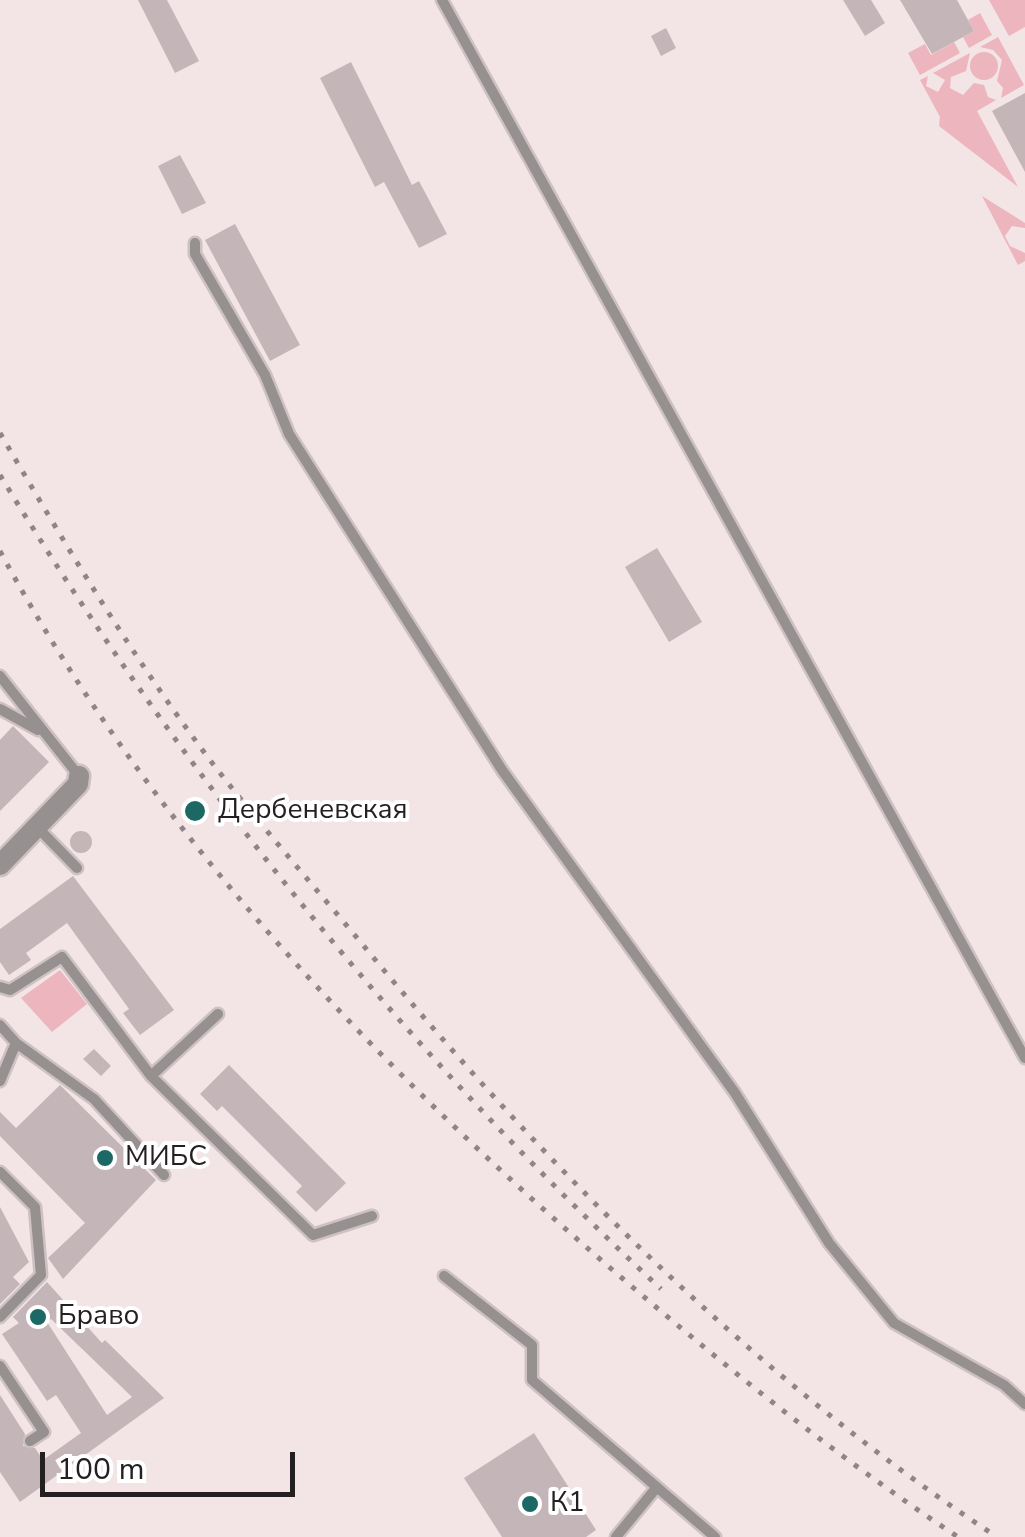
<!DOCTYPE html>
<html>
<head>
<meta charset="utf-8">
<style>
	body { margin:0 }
	#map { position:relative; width:1025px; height:1537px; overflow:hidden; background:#f3e4e6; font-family:"Nunito Sans",sans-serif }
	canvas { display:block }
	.scale { position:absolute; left:40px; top:1452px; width:255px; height:45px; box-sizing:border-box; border:5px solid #241f20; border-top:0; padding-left:12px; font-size:30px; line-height:35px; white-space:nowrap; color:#241f20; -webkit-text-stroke:8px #fff; paint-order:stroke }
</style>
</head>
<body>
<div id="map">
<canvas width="1025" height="1537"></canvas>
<div class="scale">100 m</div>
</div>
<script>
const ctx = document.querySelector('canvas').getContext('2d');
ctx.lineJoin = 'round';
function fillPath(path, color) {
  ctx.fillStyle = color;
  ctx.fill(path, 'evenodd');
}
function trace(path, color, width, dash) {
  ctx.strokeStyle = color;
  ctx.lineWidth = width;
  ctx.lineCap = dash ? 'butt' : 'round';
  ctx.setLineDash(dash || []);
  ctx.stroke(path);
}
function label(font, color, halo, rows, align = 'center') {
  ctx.font = font + ' "Nunito Sans",sans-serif';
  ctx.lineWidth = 8;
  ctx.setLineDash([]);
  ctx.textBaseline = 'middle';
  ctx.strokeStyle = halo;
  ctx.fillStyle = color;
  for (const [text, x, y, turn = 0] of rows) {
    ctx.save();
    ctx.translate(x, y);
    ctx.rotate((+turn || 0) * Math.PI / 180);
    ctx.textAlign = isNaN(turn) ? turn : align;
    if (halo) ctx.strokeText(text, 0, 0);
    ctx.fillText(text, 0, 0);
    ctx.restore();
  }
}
const green = new Path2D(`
	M989 0H1025V27L1009 36Z
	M980 13 992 35 969 48 963 37 974 31 968 20Z
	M998 37 1024 85 1001 98 1003 88 997 81 1002 60 993 50 980 47Z
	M954 42 960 53 920 75 908 53 925 44 931 55Z
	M970 66a14 14 0 1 1 28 0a14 14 0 1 1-28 0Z
	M970 53 966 71 951 77 950 88 963 95 974 83 984 85 988 97 996 100 977 111 1018 187 939 126 940 117 920 80 928 76 926 86 938 92 945 80 933 73Z
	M982 196 1025 223V228L1012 226 1005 236 1010 246 1025 253V261L1018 265Z
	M60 970 87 1004 52 1032 21 998Z`);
const building = new Path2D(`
	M138 0H167L199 61 175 73Z
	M843 0H871L885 23 865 36Z
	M900 0H957L974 31 932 54Z
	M666 28 676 48 661 56 651 36Z
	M351 62 412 185 419 181 447 234 419 248 384 182 375 187 320 78Z
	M1025 93V172L992 111Z
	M180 155 206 203 182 214 158 166Z
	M235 224 300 345 270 361 205 240Z
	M657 548 702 622 669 642 625 567Z
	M13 726 49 762 0 811V740Z
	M70 842a11 11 0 1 1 22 0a11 11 0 1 1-22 0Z
	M73 876 174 1010 140 1035 123 1013 129 1009 67 923 26 953 31 960 9 975 0 962V929Z
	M94 1049 111 1066 101 1076 83 1059Z
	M229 1065 346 1183 316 1212 296 1192 302 1186 222 1106 217 1111 200 1094Z
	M60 1085 156 1180 63 1279 48 1258 85 1223 0 1136V1112L16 1128Z
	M0 1207 29 1262 13 1277 20 1284 0 1304Z
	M47 1282 102 1343 105 1340 164 1398 20 1502 0 1472V1395L25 1434 23 1446 35 1448 43 1460 81 1433 56 1395 47 1401 2 1334 19 1323 13 1317ZM51 1319 132 1397 107 1415 47 1322Z
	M534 1433 596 1530 586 1537H502L464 1478Z`);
const service = new Path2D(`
	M442 0 1025 1058
	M195 243V254L265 375 289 434 502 770 735 1093 829 1243 894 1323 1004 1385 1025 1404
	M0 676 79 776
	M0 709 38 730
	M37 827 77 868
	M0 987 10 990 62 957 151 1076 218 1014
	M0 1025 16 1043 0 1081
	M16 1043 94 1099 164 1175
	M151 1076 313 1235 372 1216
	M0 1172 35 1207 41 1275 0 1317
	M444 1276 532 1345V1380L715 1537
	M0 1366 44 1432 30 1441
	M616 1537 657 1487`);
const minor = new Path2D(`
	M0 865 78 784 79 776`);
const rail = new Path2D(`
	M0 433C66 546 134 660 213 764 261 826 313 885 363 945 547 1169 754 1377 997 1537
	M0 475C183 776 403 1049 661 1289
	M0 551C151 832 381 1072 622 1278 729 1370 840 1459 958 1537`);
const markers = [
	[195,811,12,"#1c6864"],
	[105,1158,10,"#1c6864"],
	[38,1317,10,"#1c6864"],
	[530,1504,10,"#1c6864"]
];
const poiNames = [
	["Дербеневская",218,811],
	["МИБС",125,1158],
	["Браво",58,1317],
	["К1",550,1504]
];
fillPath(green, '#edb6be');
fillPath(building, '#c4b6b8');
trace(service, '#cec1c2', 15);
trace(minor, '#cec1c2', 25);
trace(service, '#969090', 10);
trace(minor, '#969090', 20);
trace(rail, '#8f8586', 5, [5, 10]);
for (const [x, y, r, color] of markers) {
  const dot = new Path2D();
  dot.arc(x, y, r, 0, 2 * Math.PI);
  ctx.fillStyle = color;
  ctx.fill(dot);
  trace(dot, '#fff', 4);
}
label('28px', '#241f20', '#fff', poiNames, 'left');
</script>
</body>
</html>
